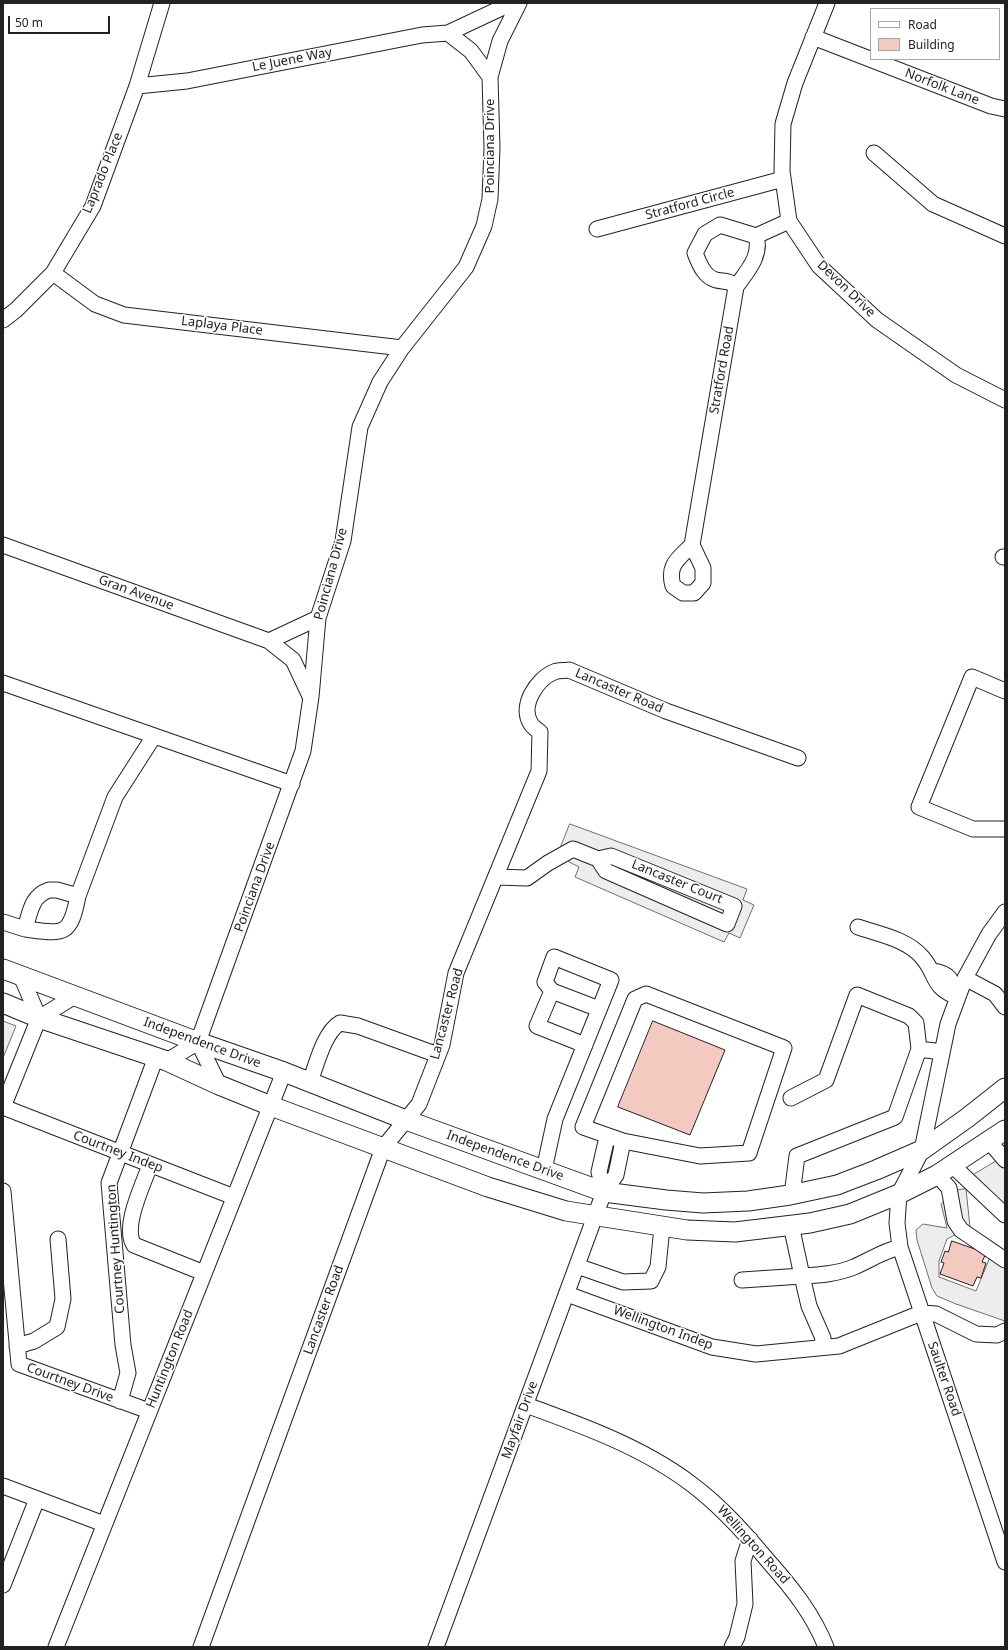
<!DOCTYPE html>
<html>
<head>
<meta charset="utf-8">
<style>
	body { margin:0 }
	#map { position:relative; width:1008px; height:1650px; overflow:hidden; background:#fff; font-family:"Noto Sans",sans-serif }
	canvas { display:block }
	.frame { position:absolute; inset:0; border:4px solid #222; pointer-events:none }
	.legend { position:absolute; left:870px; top:8px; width:130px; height:52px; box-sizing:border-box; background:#fff; border:1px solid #a7a7a7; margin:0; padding:5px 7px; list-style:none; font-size:12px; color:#222 }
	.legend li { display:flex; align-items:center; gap:8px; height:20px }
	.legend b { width:20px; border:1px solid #a7a7a7 }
	.scale { position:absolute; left:8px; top:16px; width:102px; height:18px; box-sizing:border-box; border:2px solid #222; border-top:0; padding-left:5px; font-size:12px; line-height:14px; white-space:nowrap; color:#222; -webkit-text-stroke:3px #fff; paint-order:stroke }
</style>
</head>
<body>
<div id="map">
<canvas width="1008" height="1650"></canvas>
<div class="frame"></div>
<ul class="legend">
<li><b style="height:5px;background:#fff"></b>Road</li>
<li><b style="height:11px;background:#f3c9c0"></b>Building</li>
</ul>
<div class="scale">50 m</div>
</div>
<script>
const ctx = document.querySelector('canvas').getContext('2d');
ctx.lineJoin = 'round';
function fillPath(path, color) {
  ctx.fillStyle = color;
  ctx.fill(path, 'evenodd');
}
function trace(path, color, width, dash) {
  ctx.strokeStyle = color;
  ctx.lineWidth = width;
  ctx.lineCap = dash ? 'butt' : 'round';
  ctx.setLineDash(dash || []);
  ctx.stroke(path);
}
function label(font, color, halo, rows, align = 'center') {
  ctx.font = font + ' "Noto Sans",sans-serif';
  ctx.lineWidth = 3;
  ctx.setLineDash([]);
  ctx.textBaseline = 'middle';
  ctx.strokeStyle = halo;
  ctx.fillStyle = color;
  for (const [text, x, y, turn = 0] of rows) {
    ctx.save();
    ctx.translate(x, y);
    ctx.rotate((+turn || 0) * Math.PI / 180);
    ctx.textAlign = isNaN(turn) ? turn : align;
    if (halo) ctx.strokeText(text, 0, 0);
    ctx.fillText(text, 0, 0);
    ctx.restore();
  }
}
const parking = new Path2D(`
	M570 824 747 889 743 900 754 905 740 938 729 933 724 942 575 877 579 867 569 862 560 849Z
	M3 1021 16 1026 3 1058Z
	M1005 1156V1202L996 1212 963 1181Z
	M966 1189 970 1227 947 1239 939 1261V1277L976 1291 995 1245 1005 1251V1321L956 1304 937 1296 932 1288 917 1240 916 1230 923 1224 947 1228 941 1204 958 1190Z`);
const building = new Path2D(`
	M653 1021 725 1050 690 1135 618 1107Z
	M952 1241 986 1253 982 1262 986 1263 981 1278 977 1277 973 1286 940 1274 944 1263 941 1262 945 1251 948 1252Z`);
const minor = new Path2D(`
	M827 3 795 83 783 124 782 171 789 221 819 266 877 320 956 375 1005 400
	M448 33 471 51 490 77
	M813 37 991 106 1005 109
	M137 86 187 81 422 35 448 33 512 3
	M874 153 933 204 1005 236
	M597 229 783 179
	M756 236 789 221
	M53 273 95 304 124 315 402 348
	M736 287C729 280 725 282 716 280 704 277 699 263 695 253L705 234 720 225 756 236
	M3 320 16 310 53 273 93 206 137 86 162 3
	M3 545 269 641 318 618
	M692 545 736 287C747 271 762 256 756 236
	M692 545 703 568V583L694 593H683L673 586C667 565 678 559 692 545Z
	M1003 557H1005
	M269 641 293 660 310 696
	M3 683 292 784
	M1005 691 972 677 919 807 973 829H1005
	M496 877 527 878 548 863 573 849 598 859 606 871 727 924 734 906 611 856 598 859
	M49 890H57L78 896C70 937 64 934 25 929 30 913 31 896 49 890Z
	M78 896 115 797 154 736
	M1005 912 989 934 965 978 948 1024 922 1150 899 1194 897 1223 900 1247 1005 1562
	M3 922 25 929
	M858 927C878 934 907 939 922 957 938 975 930 986 957 997
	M932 971C950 973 952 980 957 997
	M21 976 39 1018
	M965 978 995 994 1005 1007
	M552 991 537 1026 585 1045
	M646 994 784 1048 749 1153 700 1156 623 1141 583 1127 635 999Z
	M198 1042 219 1085
	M167 1061 198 1042 303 751 311 697 318 618 343 541 360 427 380 382 402 348 466 267 484 226 490 199 492 148 490 77 500 41 519 3
	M310 1082C316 1066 324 1032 340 1023L358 1026 438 1055
	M791 1098 826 1080 857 995 909 1016 916 1023 919 1049
	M3 1107 234 1197
	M3 1107 39 1018 75 996
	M989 1141 1005 1160
	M150 1165C143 1185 122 1227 134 1245L204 1273
	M952 1165 1005 1215
	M544 1170 555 1119 611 980 554 957 545 982 552 991 599 1009
	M937 1175 949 1188 955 1221 961 1230 1005 1260
	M3 1191 19 1364 149 1411
	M604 1192 599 1172 607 1137
	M792 1195 797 1156 895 1117 919 1049 942 1052
	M791 1225 802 1276C819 1275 837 1274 854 1267 870 1260 883 1251 900 1247
	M577 1266 623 1282 651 1281 658 1267 662 1227
	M742 1280 802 1276 809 1306 823 1338 822 1347
	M567 1294 712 1347 756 1354 839 1346 921 1313 936 1314 976 1334 997 1335 1005 1331
	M17 1346 34 1341 57 1327 63 1299 58 1239
	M120 1401 128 1373 123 1345 109 1183 156 1057
	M526 1405C581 1425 642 1447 690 1483 720 1505 745 1533 769 1562 792 1588 813 1614 826 1647
	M3 1486 104 1524
	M3 1585 37 1499
	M56 1647 284 1072
	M201 1647 383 1148 419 1104 442 1045 456 973 539 771 540 732C537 730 533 727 531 724 519 706 537 679 554 672 558 670 565 671 569 670L666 711 798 758
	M436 1647 604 1192 616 1175 623 1141
	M732 1647 737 1637 745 1604 743 1561 750 1539`);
const major = new Path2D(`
	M3 969 198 1042 284 1072 406 1120 604 1192 666 1200 703 1203 748 1201 790 1195 837 1185 876 1170 922 1150 967 1118 1005 1088
	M3 1003 39 1018 167 1061 219 1085 271 1106 488 1187 566 1211 687 1230 735 1232 810 1223 850 1214 899 1194 937 1175 1005 1130`);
const streetNames = [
	["Le Juene Way",292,60,-11],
	["Norfolk Lane",942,87,21],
	["Poinciana Drive",490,146,-90],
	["Laprado Place",103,173,-68],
	["Stratford Circle",690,204,-15],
	["Devon Drive",846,289,44],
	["Laplaya Place",222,326,7],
	["Stratford Road",722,370,-80],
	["Poinciana Drive",331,574,-75],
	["Gran Avenue",136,593,20],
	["Lancaster Road",619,691,23],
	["Lancaster Court",677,882,22],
	["Poinciana Drive",255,887,-70],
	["Lancaster Road",447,1014,-75],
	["Independence Drive",202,1043,20],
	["Courtney Indep",118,1152,21],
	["Independence Drive",505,1156,20],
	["Courtney Huntington",116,1249,-94],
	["Lancaster Road",324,1310,-70],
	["Wellington Indep",663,1328,20],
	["Huntington Road",170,1359,-68],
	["Saulter Road",944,1379,71],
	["Courtney Drive",70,1383,20],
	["Mayfair Drive",520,1420,-70],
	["Wellington Road",753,1545,48]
];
fillPath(parking, '#ededed');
trace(parking, '#6f6f6f', 1);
fillPath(building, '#f3c9c0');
trace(building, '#222', 1);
trace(minor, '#222', 17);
trace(major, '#222', 21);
trace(minor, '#fff', 15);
trace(major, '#fff', 19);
label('13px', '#222', '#fff', streetNames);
</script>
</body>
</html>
